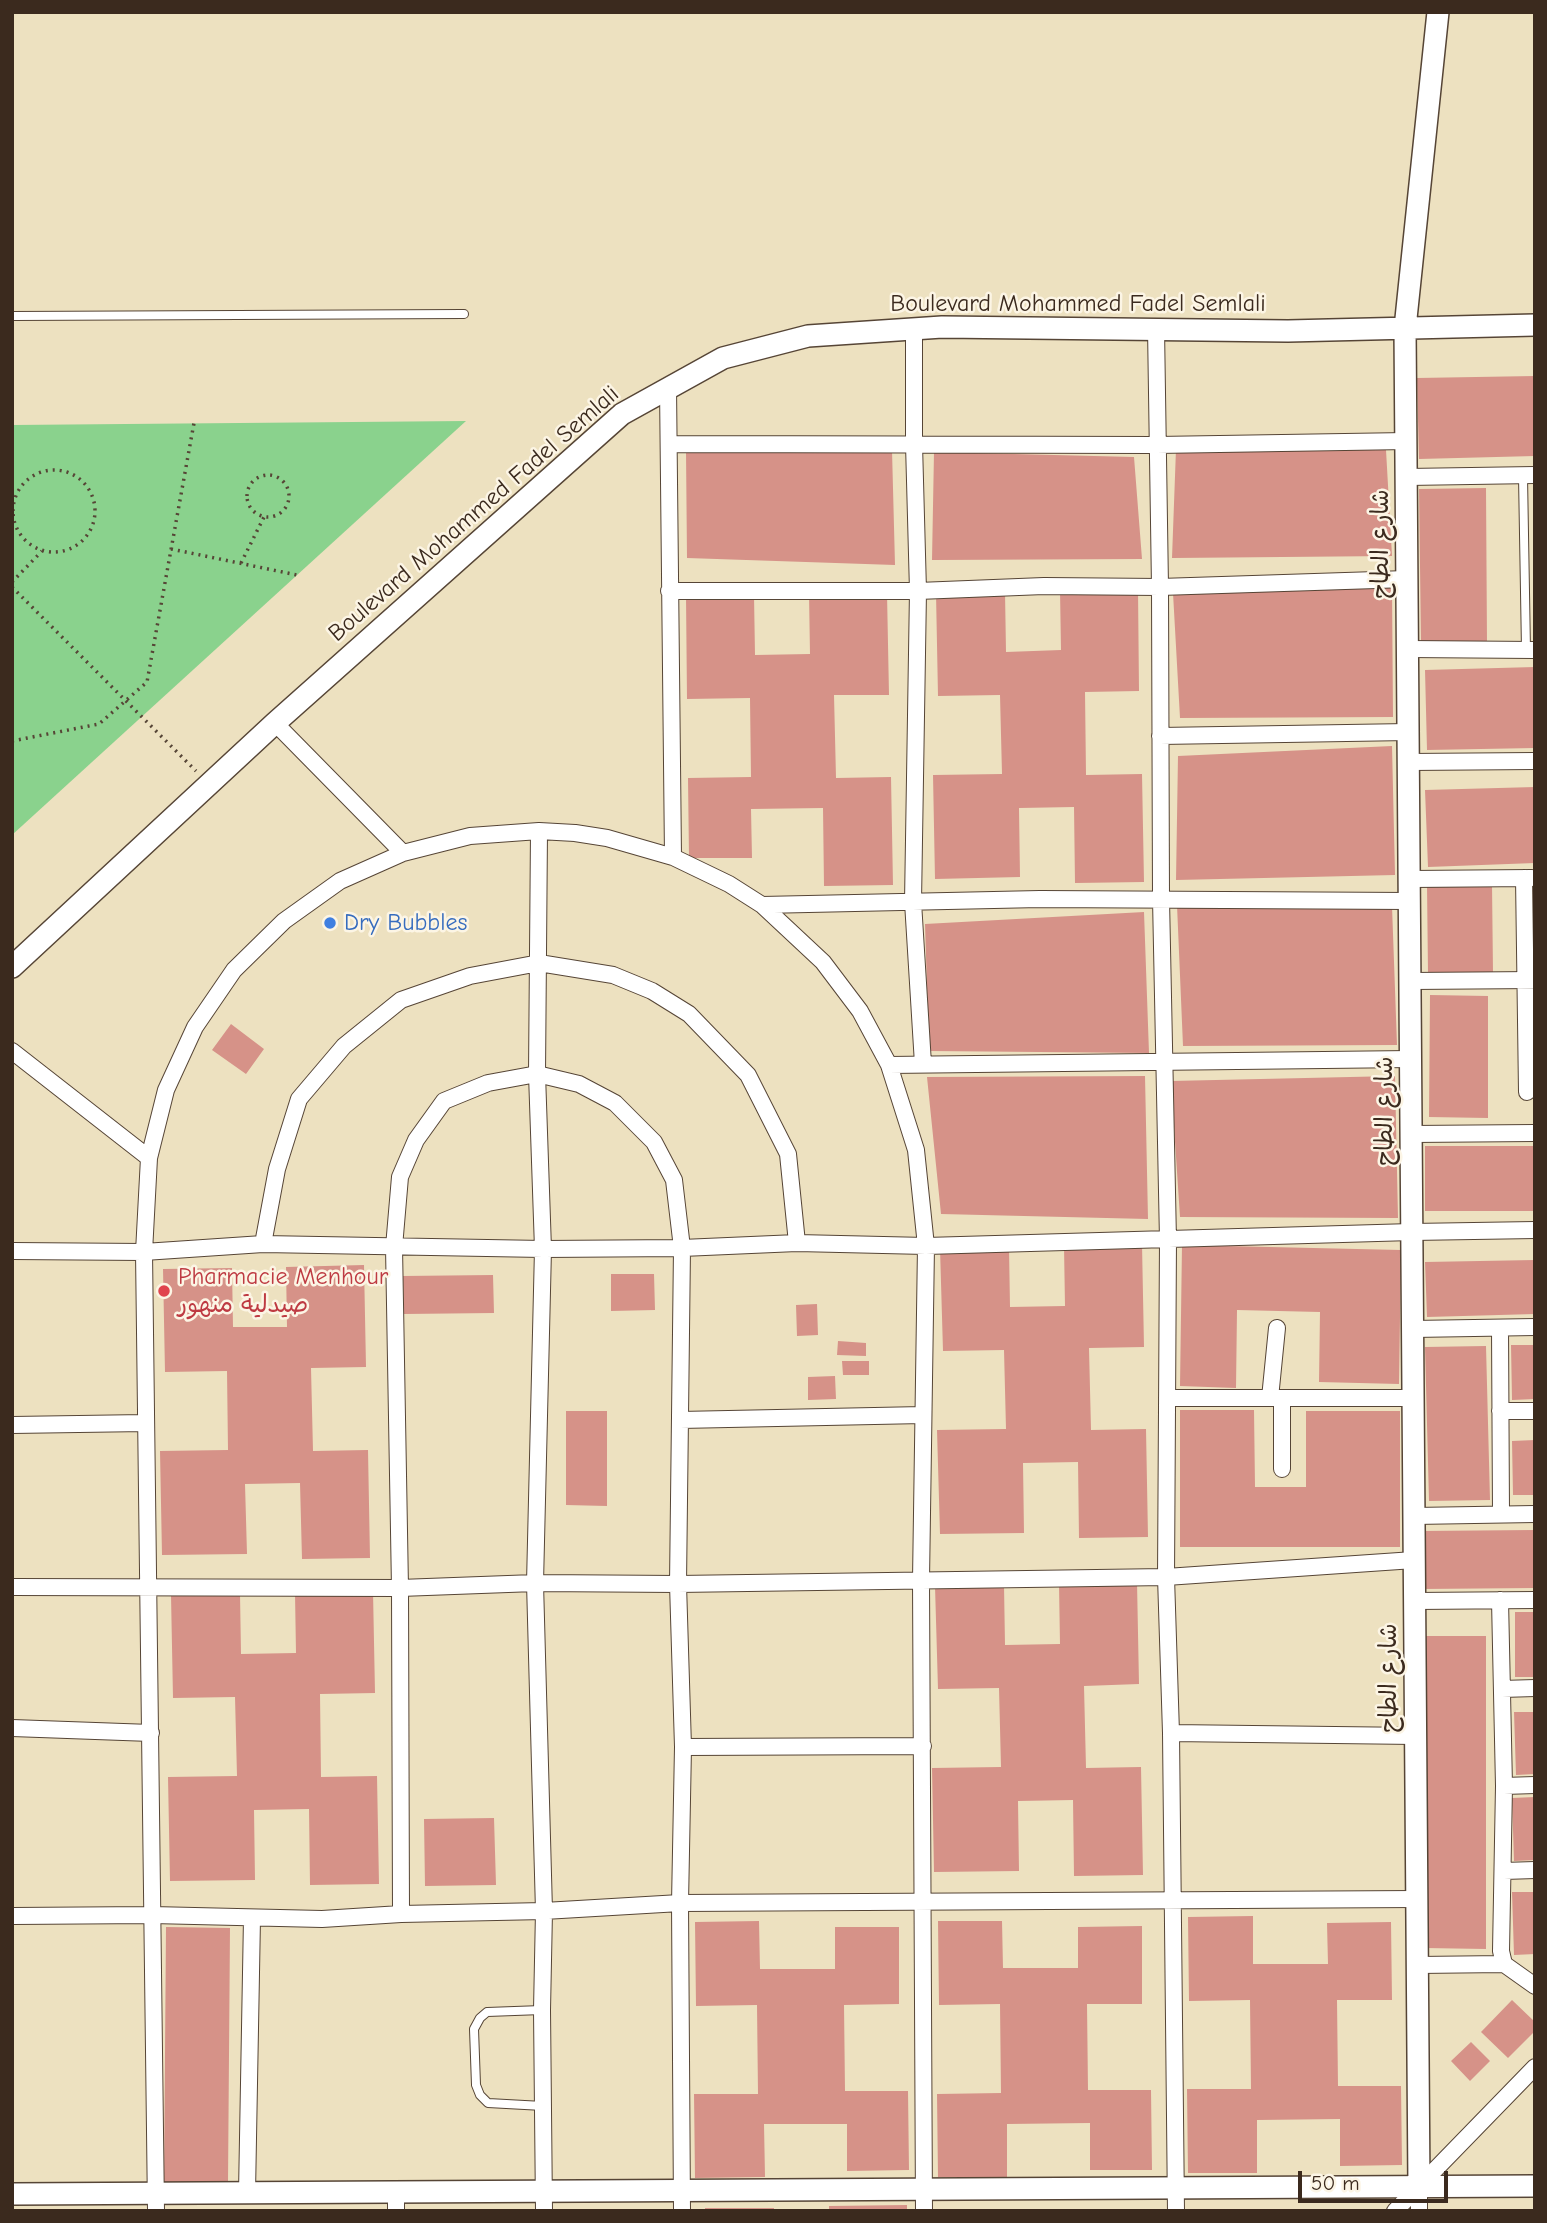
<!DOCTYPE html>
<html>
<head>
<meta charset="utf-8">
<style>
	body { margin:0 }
	#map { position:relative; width:1547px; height:2223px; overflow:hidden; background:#ede1c0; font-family:"Comic Neue",sans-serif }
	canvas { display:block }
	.frame { position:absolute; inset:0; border:14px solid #3b2a1e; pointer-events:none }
	.scale { position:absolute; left:1298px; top:2171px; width:150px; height:32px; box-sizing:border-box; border:4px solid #3b2a1e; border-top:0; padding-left:9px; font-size:21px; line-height:24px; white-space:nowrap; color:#3b2a1e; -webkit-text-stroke:5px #fcf5e5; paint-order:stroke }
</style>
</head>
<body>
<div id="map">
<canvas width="1547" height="2223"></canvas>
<div class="frame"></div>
<div class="scale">50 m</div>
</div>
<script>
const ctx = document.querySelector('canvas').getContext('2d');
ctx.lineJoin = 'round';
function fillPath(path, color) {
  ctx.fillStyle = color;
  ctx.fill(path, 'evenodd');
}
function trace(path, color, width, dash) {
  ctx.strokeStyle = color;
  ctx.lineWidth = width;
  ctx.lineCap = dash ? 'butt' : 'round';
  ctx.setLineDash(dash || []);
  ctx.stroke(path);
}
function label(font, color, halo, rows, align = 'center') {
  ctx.font = font + ' "Comic Neue","Playpen Sans Arabic",sans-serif';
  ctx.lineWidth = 5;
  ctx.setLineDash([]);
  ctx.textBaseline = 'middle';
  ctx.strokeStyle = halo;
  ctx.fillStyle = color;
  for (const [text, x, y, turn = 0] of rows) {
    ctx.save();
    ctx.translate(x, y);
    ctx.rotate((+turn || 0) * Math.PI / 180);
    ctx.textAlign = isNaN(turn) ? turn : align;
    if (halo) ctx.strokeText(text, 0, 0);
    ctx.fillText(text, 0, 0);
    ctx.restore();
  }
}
const green = new Path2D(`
	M466 421 12 835V425Z`);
const building = new Path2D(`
	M1535 376V456L1419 459 1417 378Z
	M1176 449 1386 450 1392 556 1172 558Z
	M892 450 895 565 687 558 686 451Z
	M934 452 1134 457 1142 559 932 560Z
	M1486 488 1487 643H1421L1419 489Z
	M1392 587 1393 717 1180 718 1173 593Z
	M1138 589 1139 691 1085 692 1086 775 1142 774 1144 882 1075 883 1074 807 1019 808 1020 877 935 879 933 775 1002 774 1000 695 938 696 936 593 1005 592 1006 652 1061 650 1060 590Z
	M809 593H887L889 695H834L836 778 891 777 893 885 824 886 823 808 751 809 752 858H689L688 778 751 777 750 698 687 699 686 596 754 595 755 655 810 654Z
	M1535 667V748L1427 750 1425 670Z
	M1392 746 1395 875 1176 880 1178 756Z
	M1535 787V863L1428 867 1425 790Z
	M1492 884 1493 973H1428L1427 885Z
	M1177 905 1392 906 1397 1045 1183 1046Z
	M1144 912 1149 1053 929 1051 925 924Z
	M1430 995 1488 996V1118L1429 1117Z
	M231 1024 264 1049 246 1074 212 1050Z
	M1145 1076 1148 1219 941 1214 927 1077Z
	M1395 1076 1398 1218 1180 1217 1171 1081Z
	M1425 1146H1535V1211H1425Z
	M1142 1244 1144 1347 1089 1348 1091 1430 1146 1429 1148 1537 1079 1538 1078 1462 1023 1463 1024 1533 940 1534 937 1430 1006 1429 1004 1350 943 1351 940 1248 1009 1247 1010 1307 1065 1306 1064 1246Z
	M1182 1245 1401 1250 1399 1384 1319 1382 1320 1312 1237 1310 1236 1388 1180 1386Z
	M1535 1260V1314L1427 1317 1425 1262Z
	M364 1265 366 1367 311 1368 313 1451 368 1450 370 1558 302 1559 300 1483 245 1484 247 1554 162 1555 160 1451 228 1450 227 1371 165 1372 163 1269 232 1268 233 1327H287L286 1267Z
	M611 1274H654L655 1310 611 1311Z
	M493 1275 494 1313 404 1314 403 1276Z
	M817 1304 818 1335 797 1336 796 1305Z
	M838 1341 866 1343V1356L837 1355Z
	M1511 1345H1535V1399L1512 1400Z
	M1486 1346 1490 1500 1429 1501 1425 1347Z
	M842 1361H869V1375H843Z
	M835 1376 836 1399 808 1400V1377Z
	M1180 1410H1254L1255 1487H1306V1411H1400V1547H1180Z
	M566 1411H607V1506L566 1505Z
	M1535 1440V1495H1513L1512 1441Z
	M1535 1530V1588L1422 1589 1421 1531Z
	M1137 1582 1139 1684 1084 1686 1086 1768 1141 1767 1143 1875 1074 1876 1073 1800 1018 1801 1019 1871 934 1872 932 1768 1001 1767 999 1688 938 1689 935 1586 1004 1585 1005 1645 1060 1644 1059 1584Z
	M373 1591 375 1693 320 1694 321 1777 377 1776 379 1884 310 1885 309 1809 254 1810 255 1880 170 1881 168 1777 237 1776 235 1697 173 1698 171 1595 240 1594 241 1654 296 1653 295 1593Z
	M1515 1612H1535V1677H1515Z
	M1425 1636H1486V1949L1425 1948Z
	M1514 1712H1535V1774L1516 1775Z
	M1535 1797V1860L1514 1861 1512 1798Z
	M494 1818 496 1885 425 1886 424 1819Z
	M1512 1892H1535V1954L1514 1955Z
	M1253 1916V1964H1328L1327 1923 1391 1922 1392 2000H1337L1338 2086H1401L1402 2165 1340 2166V2119L1257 2120V2173H1188L1187 2089H1251L1250 2000 1189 2001 1188 1917Z
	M759 1921 760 1969H835V1927H899V2004L844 2005 845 2091H908L909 2170 847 2171V2124H764L765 2177 695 2178 694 2094H758L757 2005 696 2006 695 1922Z
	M938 1921H1002L1003 1968H1078V1927L1142 1926V2004H1087L1088 2090H1151L1152 2170H1090V2123L1007 2124V2177H938L937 2094 1001 2093 1000 2004 939 2005Z
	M166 1927 230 1928 228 2182H164Z
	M1512 2000 1535 2022V2031L1508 2058 1481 2032Z
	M1471 2042 1490 2061 1470 2081 1451 2061Z
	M907 2205V2211H829V2206Z
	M705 2208H774V2211H705Z`);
const path = new Path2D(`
	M13 511a41 41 0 1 1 82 0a41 41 0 1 1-82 0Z
	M247 496a21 21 0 1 1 42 0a21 21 0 1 1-42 0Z
	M171 549 297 575
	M241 563 264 517
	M12 582 42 551
	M12 587 196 771
	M12 741 99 724 147 682 194 423`);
const service = new Path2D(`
	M12 316 464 314
	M1523 476 1526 650
	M542 2010 487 2012 480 2018 474 2029 476 2085 480 2095 488 2103 543 2106`);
const minor = new Path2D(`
	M1156 328 1160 587 1161 899 1168 1240 1166 1577 1171 1733 1176 2211
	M914 329V444L918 591 913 902 923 1064
	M668 387 673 857
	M669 444 1157 445 1407 441
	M1407 477 1535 475
	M669 591H918L1044 586 1160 587 1407 579
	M1408 649 1535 650
	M275 723 403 853
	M1160 736 1409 732
	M1409 762 1535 761
	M539 831 537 1074 543 1249 535 1583 544 1911 542 2010 544 2211
	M1524 878 1527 1092
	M1411 879 1532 878
	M762 905 1040 899 1410 901
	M1411 981 1535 980
	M12 1051 149 1158
	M889 1065 1411 1059
	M1412 1134 1535 1133
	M263 1244 277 1169 299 1099 344 1046 401 1000 470 976 539 963 613 975 652 991 689 1014 748 1075 788 1154 797 1243
	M12 1251 144 1252 263 1244 543 1249 682 1248 797 1243 926 1246 1412 1232 1535 1230
	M1500 1328 1501 1514
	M1413 1329 1535 1327
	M1167 1398H1413
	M1270 1398 1277 1328
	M1500 1411H1535
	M680 1420 923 1415
	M12 1425 145 1423
	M1282 1469V1398
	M1414 1516 1535 1514
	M12 1587 400 1588 535 1583 678 1584 1166 1577 1414 1560
	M1500 1600 1504 1786 1501 1951 1504 1964 1535 1986
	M1415 1601 1535 1600
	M1502 1689 1535 1688
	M12 1728 151 1733
	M1171 1733 1416 1736
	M683 1747 923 1746
	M1504 1786 1535 1785
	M1504 1871 1535 1870
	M401 1914 400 1588 394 1247 400 1177 416 1140 444 1101 488 1083 537 1074 579 1084 615 1103 654 1142 674 1180 682 1248 678 1584 683 1747 680 1903 682 2211
	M12 1916 152 1915 322 1919 401 1914 544 1911 680 1903 1417 1899
	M1418 1965 1504 1964
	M1419 2186V2211
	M396 2192V2211
	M247 2193 252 1918
	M156 2211 144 1252 149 1158 166 1090 195 1027 234 970 284 921 340 881 403 853 470 836 539 831 575 833 607 838 673 857 729 884 762 905 823 962 860 1011 889 1065 916 1150 926 1246 921 1580 924 2211
	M1395 2211 1535 2067`);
const tertiary = new Path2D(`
	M12 967 275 723 622 414 723 358 808 336 942 327 1288 331 1535 325
	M1419 2186 1405 328 1438 12
	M12 2194 1535 2186`);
const markers = [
	[330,923,7,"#3f7fe0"],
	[164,1291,7,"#e0444e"]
];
const streetNames = [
	["Boulevard Mohammed Fadel Semlali",1078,304],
	["Boulevard Mohammed Fadel Semlali",474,514,-41],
	["شارع الطاح",1381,544,-90],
	["شارع الطاح",1385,1111,-90],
	["شارع الطاح",1389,1678,-90]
];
const shopNames = [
	["Dry Bubbles",344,923]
];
const healthNames = [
	["Pharmacie Menhour",178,1277],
	["صيدلية منهور",178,1305]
];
fillPath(green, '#8ad28d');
fillPath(building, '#d69288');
trace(service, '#564536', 10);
trace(minor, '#564536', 18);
trace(tertiary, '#564536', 24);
trace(path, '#564536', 3.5, [2, 5]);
trace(service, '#fff', 8);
trace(minor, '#fff', 16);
trace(tertiary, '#fff', 21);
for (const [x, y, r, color] of markers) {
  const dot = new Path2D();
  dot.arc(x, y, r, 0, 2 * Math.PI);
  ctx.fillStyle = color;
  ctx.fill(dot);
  trace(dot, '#fcf5e5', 2.5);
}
label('24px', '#3b2a1e', '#fcf5e5', streetNames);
label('24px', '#366cbe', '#fcf5e5', shopNames, 'left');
label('24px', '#be3a42', '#fcf5e5', healthNames, 'left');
</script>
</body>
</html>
